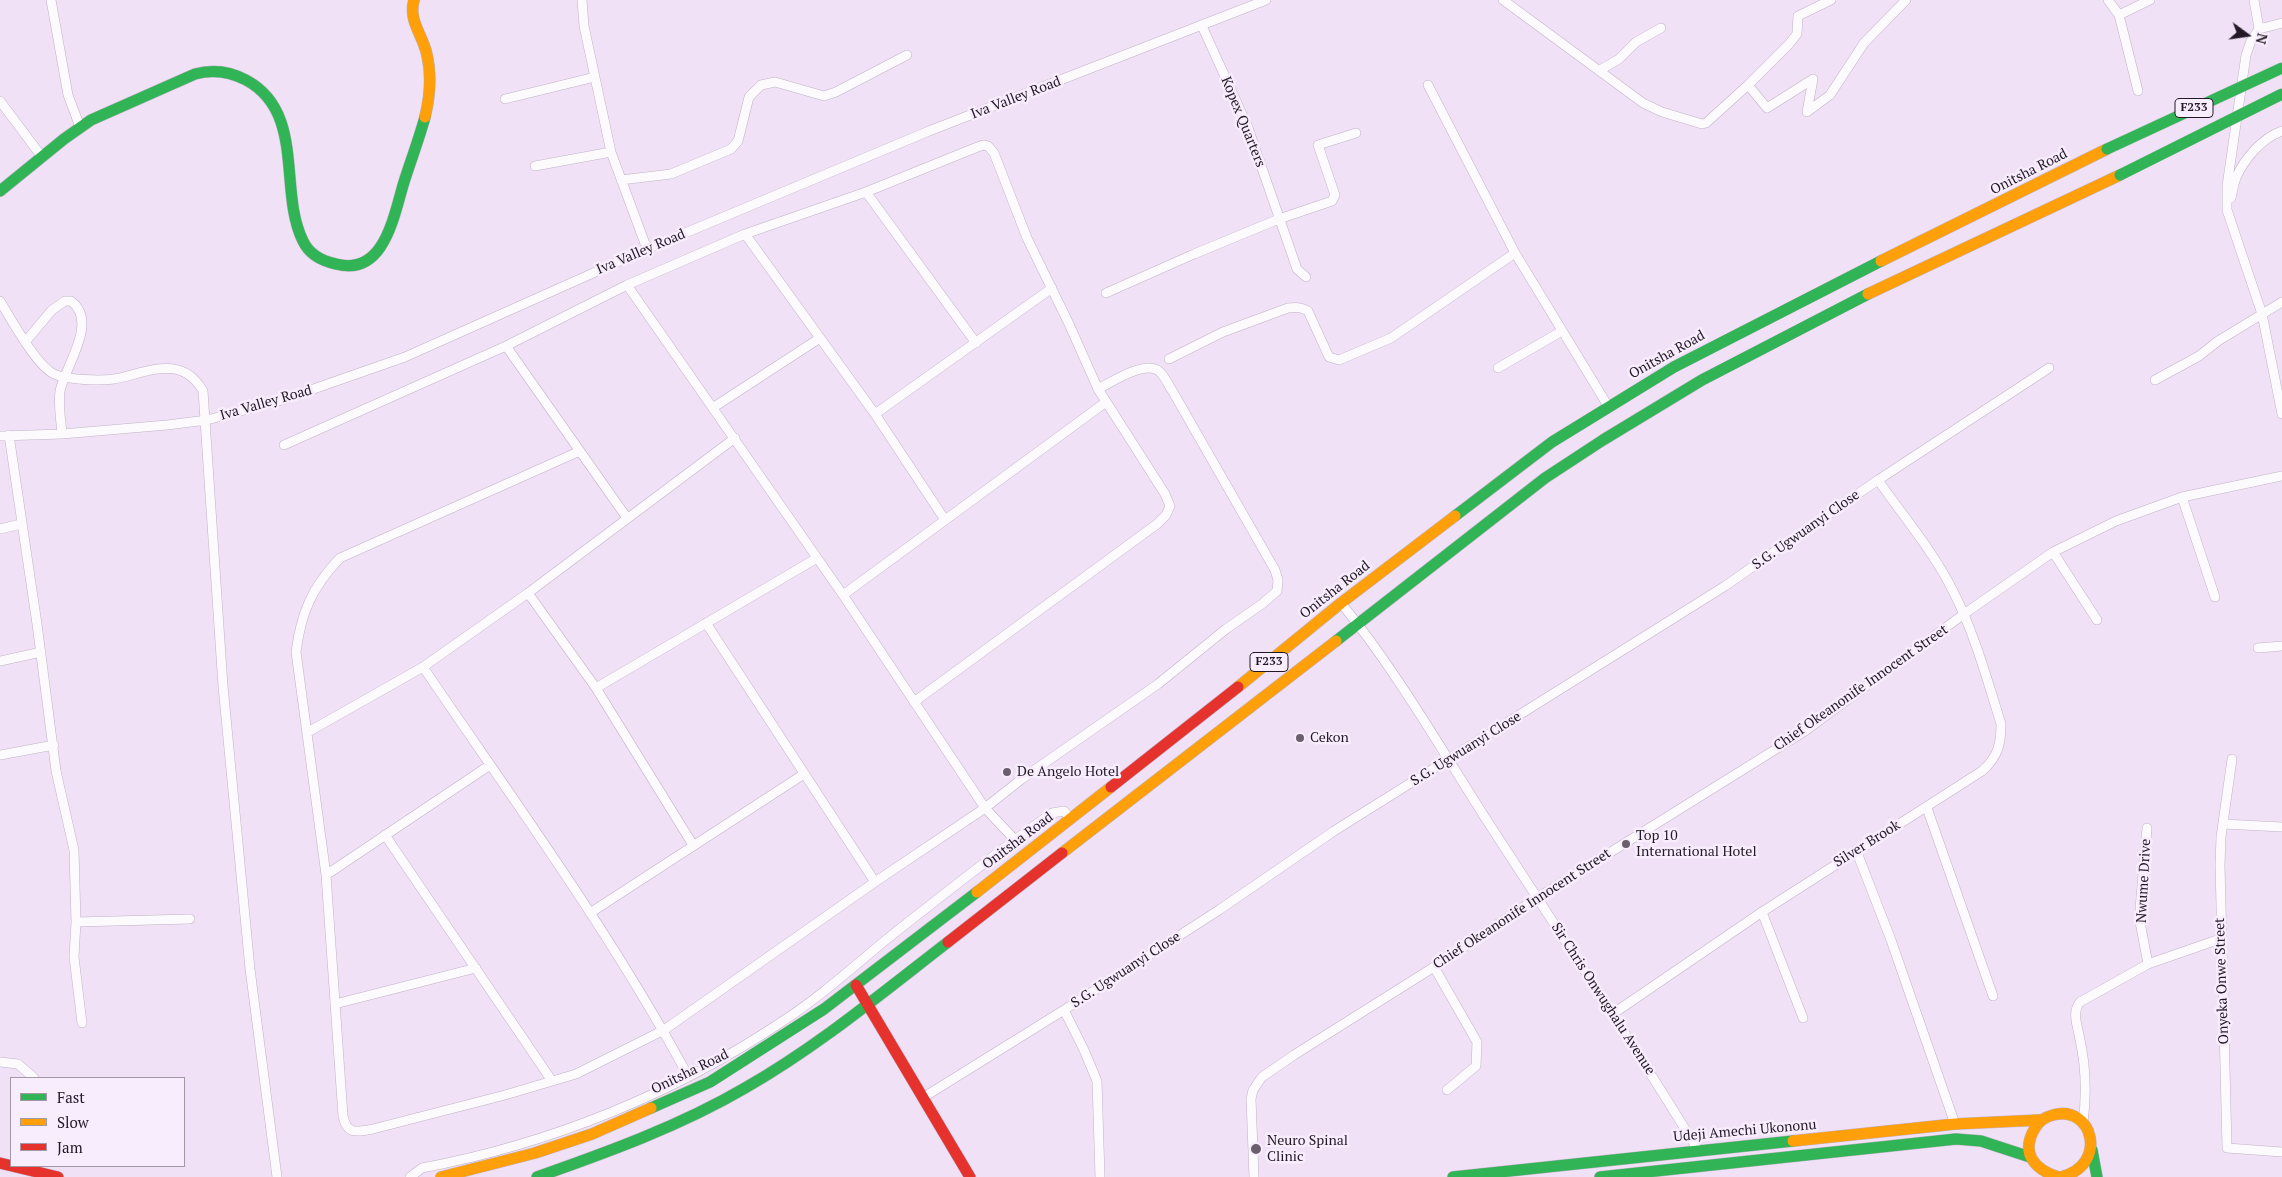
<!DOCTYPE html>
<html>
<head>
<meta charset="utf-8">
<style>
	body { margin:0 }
	#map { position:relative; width:2282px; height:1177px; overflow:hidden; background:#f0e1f6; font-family:"PT Serif",serif }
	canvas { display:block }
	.legend { position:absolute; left:10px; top:1077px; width:175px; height:90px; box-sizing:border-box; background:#f8edfc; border:1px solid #a398a6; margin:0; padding:6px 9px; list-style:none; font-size:15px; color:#231926 }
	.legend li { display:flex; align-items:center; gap:10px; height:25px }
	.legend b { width:25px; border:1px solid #a398a6 }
	.north { position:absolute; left:2222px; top:10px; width:50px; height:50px; -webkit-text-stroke:4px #f8edfc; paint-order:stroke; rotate:104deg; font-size:14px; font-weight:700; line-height:20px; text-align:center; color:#231926 }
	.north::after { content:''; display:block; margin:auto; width:18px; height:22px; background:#231926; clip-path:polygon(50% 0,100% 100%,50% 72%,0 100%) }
</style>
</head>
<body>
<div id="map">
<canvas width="2282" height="1177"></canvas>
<ul class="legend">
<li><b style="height:6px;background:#30b455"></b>Fast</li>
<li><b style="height:6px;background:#ff9f0a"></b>Slow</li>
<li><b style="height:6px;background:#e5322d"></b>Jam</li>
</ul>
<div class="north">N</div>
</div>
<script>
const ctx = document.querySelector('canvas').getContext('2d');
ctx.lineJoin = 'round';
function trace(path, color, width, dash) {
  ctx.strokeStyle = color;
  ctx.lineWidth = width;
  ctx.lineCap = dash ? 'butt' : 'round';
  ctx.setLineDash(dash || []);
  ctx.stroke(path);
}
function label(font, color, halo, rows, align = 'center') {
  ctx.font = font + ' "PT Serif",serif';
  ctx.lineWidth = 5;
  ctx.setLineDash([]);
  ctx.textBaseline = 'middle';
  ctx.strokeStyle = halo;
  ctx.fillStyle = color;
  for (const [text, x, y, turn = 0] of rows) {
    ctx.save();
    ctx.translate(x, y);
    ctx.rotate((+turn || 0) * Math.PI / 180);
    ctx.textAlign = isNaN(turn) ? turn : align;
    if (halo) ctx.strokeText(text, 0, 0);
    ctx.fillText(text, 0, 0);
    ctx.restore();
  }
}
const street = new Path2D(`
	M51 0 68 95 80 127
	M582 0 584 26 611 152 647 249
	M1503 0 1643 103 1662 112 1702 124 1706 123 1748 85 1767 108 1813 79 1807 112 1830 95 1864 43 1906 0
	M2108 0 2119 15 2138 91
	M2254 0 2259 29 2251 41 2246 55 2227 186V210L2262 314 2282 414
	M2119 15 2150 0
	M1202 26 1247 125 1297 269 1306 277
	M2259 29 2282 23
	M1600 70 1619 59 1636 42 1661 28
	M1428 85 1515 253 1608 406
	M1748 85 1789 44 1797 34 1798 16 1831 0
	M505 99 595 77
	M0 101 42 157
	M535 166 611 152
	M621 180 671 174 731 149 738 141 749 97 761 85 775 82 824 96 836 92 907 55
	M866 192 976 343
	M2231 198C2233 191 2233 185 2236 178 2244 159 2262 138 2282 131
	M745 234 875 414 945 520
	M627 285 843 595 985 808 1015 840
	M1106 293 1194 254 1279 219 1332 201 1335 195 1318 145 1356 133
	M0 301C11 319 36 365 54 374 67 380 100 381 114 379 147 373 181 353 203 391L223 686 250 969 277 1177
	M26 341 52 310 65 301H71C99 322 65 366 60 391 58 405 61 420 62 434
	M506 346 627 518
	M1169 359 1223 332 1288 308C1296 307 1301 307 1308 311L1329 357 1339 360 1391 338 1515 253
	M1498 368 1562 331
	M2155 380 2199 356 2218 341 2282 302
	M714 407 820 338
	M875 414 1052 288
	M9 435 37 624 56 771 74 850 76 922 74 957 82 1023
	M0 436 62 434 167 425 207 420 282 400 405 357 647 249 929 131 1266 0
	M284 445 506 346 627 285 745 234 866 192 975 148 983 145 988 146 994 153 1027 238 1069 324 1098 389 1165 494 1170 506 1166 515 1157 524 914 702
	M580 451 340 558C312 587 301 613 296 652L326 875 343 1116C347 1135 356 1132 373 1129L505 1095 576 1074 664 1030 875 882 985 808 1023 778 1158 684 1226 629 1262 604 1277 591 1278 580 1275 570 1173 392C1169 386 1165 377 1160 372 1146 359 1112 382 1098 389
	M2182 497 2215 597
	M0 529 21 524
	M2053 552 2097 620
	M528 593 596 688 693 845
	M843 595 1106 402
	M1341 603C1395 669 1438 744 1484 816 1556 927 1629 1037 1698 1150
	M706 623 875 882
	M2258 648 2282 646
	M0 661 41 652
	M423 667C514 801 611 933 688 1076
	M596 688 817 558
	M308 732 423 667 528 593 735 438
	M0 755 54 745
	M2232 759 2221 837 2220 865 2227 1148 2282 1152
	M1927 808 1993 996
	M2223 824 2282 827
	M2147 828 2140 909V922L2148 964
	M385 835 552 1081
	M1856 850 1891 940 1955 1124
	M326 875 490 765
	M1762 912 1803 1018
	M590 913 804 774
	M76 922 190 919
	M1434 967 1477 1042 1476 1066 1447 1090
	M335 1004 476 968
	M1064 1010 1084 1050 1097 1081 1100 1177
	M1614 1013 1762 912 1982 771C1998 757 2001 744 2001 724 1987 679 1974 632 1953 591 1933 551 1903 516 1878 480
	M0 1062 18 1064 34 1078
	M924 1097 1064 1010 1219 910 1334 831 1725 586 1878 480 2049 368
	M2083 1123C2087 1093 2086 1065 2079 1035 2077 1024 2072 1012 2080 1002L2148 964 2220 939
	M410 1177 422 1168C550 1144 674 1094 783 1021 820 997 853 967 887 939 941 896 996 853 1052 813L1064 811 1071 819
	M1254 1177 1251 1099 1253 1090 1262 1077 1294 1055 1434 967 1537 898 1805 731 1964 614 2053 552 2116 521 2182 497 2282 476`);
const fast = new Path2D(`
	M0 191 64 139 91 120 195 74C213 69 229 71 246 80 306 112 278 191 303 241 309 254 322 261 336 264 385 277 394 214 404 182 411 160 419 139 425 117
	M1455 516 1552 442 1674 367 1881 261
	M1336 641 1545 478 1603 440 1702 380 1868 294
	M651 1108 710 1082 824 1009 977 892
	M2092 1150 2097 1177
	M537 1177C608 1152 680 1126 745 1088 817 1047 882 993 948 942
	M1453 1177 1793 1141
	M1600 1177 1956 1139 1981 1141 2030 1157`);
const slow = new Path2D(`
	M414 0C408 21 423 35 427 55 432 76 430 96 425 117
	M1881 261 2107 149
	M1868 294 2120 175
	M1238 687 1341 603 1455 516
	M1062 853 1336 641
	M977 892 1111 787
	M1793 1141 1955 1124 2040 1120
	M441 1177 535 1153 592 1134 651 1108
	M2058 1177C2034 1169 2020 1153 2035 1128 2039 1121 2045 1117 2053 1115 2093 1104 2109 1165 2061 1177`);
const jam = new Path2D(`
	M1111 787 1238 687
	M948 942 1062 853
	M856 985 970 1177
	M0 1163 58 1177`);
const fastBridge = new Path2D(`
	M2107 149 2282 68
	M2120 175 2282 94`);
const markers = [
	[1300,738,5,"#6b5f6f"],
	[1007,772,5,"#6b5f6f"],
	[1626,844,5,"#6b5f6f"],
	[1256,1149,6,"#6b5f6f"]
];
const shields = [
	[2194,108,38],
	[1269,662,38]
];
const shieldNames = [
	["F233",2194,108],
	["F233",1269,662]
];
const streetNames = [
	["Iva Valley Road",1016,98,-21],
	["Kopex Quarters",1243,122,68],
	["Onitsha Road",2029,172,-27],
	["Iva Valley Road",641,252,-23],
	["Onitsha Road",1667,355,-29],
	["Iva Valley Road",266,403,-16],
	["S.G. Ugwuanyi Close",1806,530,-35],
	["Onitsha Road",1335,590,-38],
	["Chief Okeanonife Innocent Street",1861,688,-35],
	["S.G. Ugwuanyi Close",1466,749,-32],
	["Onitsha Road",1018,841,-37],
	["Silver Brook",1867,844,-32],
	["Nwume Drive",2144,881,-87],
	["Chief Okeanonife Innocent Street",1522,909,-33],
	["S.G. Ugwuanyi Close",1126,970,-33],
	["Onyeka Onwe Street",2222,981,-92],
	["Sir Chris Onwughalu Avenue",1603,999,57],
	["Onitsha Road",690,1072,-26],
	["Udeji Amechi Ukononu",1745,1131,-5]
];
const poiNames = [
	["Cekon",1310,738],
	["De Angelo Hotel",1017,772],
	["Top 10",1636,836],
	["International Hotel",1636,852],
	["Neuro Spinal",1267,1141],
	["Clinic",1267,1157]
];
trace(street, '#bfb3c4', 10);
trace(fast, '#bfb3c4', 12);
trace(slow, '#bfb3c4', 12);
trace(jam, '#bfb3c4', 12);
trace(street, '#fdfafe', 9);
trace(fast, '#30b455', 11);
trace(slow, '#ff9f0a', 11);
trace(jam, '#e5322d', 11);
trace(fastBridge, '#cdc7d0', 12, []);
trace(fastBridge, '#30b455', 11);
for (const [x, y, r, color] of markers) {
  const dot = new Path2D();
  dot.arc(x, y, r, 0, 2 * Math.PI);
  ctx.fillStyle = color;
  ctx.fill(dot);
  trace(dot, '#f8edfc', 2);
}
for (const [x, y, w] of shields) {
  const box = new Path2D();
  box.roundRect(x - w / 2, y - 9.5, w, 19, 4);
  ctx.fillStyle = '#f8edfc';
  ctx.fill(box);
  trace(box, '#231926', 1);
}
label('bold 12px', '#231926', null, shieldNames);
label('14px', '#231926', '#f8edfc', streetNames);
label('14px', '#231926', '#f8edfc', poiNames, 'left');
</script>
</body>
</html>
